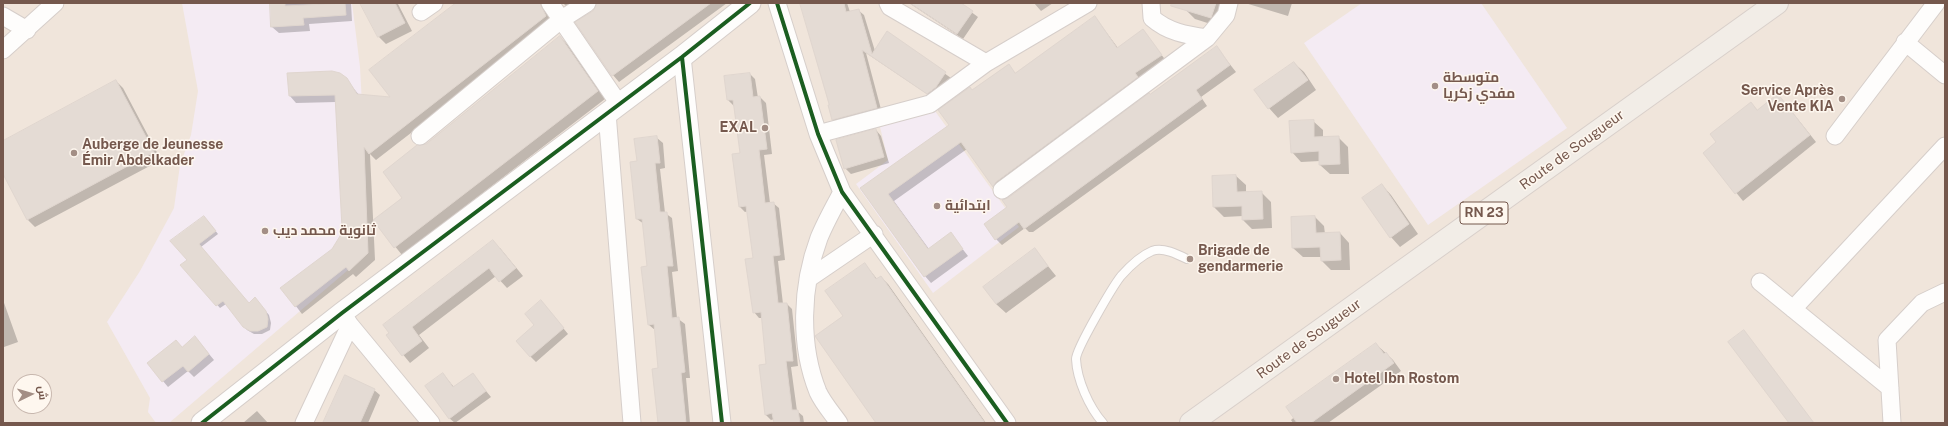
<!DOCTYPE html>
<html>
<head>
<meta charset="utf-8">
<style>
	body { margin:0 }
	#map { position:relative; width:1948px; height:426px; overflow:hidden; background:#f8f3ed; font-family:"Public Sans",Cairo,sans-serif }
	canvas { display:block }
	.frame { position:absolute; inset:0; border:4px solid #75584d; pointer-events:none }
	.north { position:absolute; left:12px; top:374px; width:40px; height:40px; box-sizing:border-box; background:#fef7ef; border:1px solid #c7b7ae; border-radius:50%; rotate:85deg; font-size:11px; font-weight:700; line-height:16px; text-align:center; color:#75584d }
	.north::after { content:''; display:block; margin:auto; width:14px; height:18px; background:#a38e85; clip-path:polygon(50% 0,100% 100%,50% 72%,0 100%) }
</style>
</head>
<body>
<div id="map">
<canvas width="1948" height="426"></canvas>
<div class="frame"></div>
<div class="north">ش</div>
</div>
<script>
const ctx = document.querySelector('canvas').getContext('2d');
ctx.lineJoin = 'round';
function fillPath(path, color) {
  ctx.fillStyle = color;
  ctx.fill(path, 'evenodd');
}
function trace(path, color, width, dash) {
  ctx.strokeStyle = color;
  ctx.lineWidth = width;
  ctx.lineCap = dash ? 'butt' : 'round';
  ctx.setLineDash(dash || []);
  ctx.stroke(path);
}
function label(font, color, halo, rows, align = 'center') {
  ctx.font = font + ' "Public Sans",Cairo,sans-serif';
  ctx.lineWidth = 3;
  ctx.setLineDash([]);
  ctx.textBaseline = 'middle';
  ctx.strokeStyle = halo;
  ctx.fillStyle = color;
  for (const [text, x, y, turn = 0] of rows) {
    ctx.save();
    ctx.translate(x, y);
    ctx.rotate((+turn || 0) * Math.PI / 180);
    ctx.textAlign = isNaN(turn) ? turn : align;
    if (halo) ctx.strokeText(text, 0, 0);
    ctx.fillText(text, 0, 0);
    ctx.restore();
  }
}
const residential = new Path2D(`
	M3 3H1945V423H3ZM20 382H44V406H20Z`);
const education = new Path2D(`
	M182 3H352L360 67 365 161 360 162 365 168 368 253 169 423H156L148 412 150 398 107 322 140 271 174 208 180 165 191 135 198 91Z
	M1362 3H1481L1567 128 1428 225 1304 43Z
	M935 111 1019 227 933 293 856 184 888 160 880 127Z`);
const shadow = new Path2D(`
	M271 3H351L352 21 309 24 310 31 279 33 272 27Z
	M364 3H400L398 4 412 31 386 44 379 37 362 4Z
	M458 3H550L553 23 376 160 370 154 375 260 356 277 353 274 302 314 282 288 332 250 341 237 343 228 336 102 296 103 290 96 346 79 359 95 392 98Z
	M563 3H587L572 12Z
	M598 3H727L619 82 613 75 597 9Z
	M801 3H847L850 12 858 10 864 15 875 51 887 33 951 78 933 98 866 53 882 113 838 125 833 119 831 105Z
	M909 3H959L978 17 963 39Z
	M1034 3H1053L1041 11Z
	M1187 3H1228L1220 27 1195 19 1185 9Z
	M1245 3H1292L1288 16Z
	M1095 17 1118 48 1143 31 1167 62 1000 192 967 149 894 201 929 249 951 234 968 256 931 283 925 276 862 188 950 125 972 91 1008 65 1016 74Z
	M560 37 567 44 605 99 402 255 374 220 403 198 427 145Z
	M1217 48 1236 72 1201 97 1207 106 1033 232H1029L1025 228 1002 245 996 239 1009 207 1008 199Z
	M1294 63 1304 72 1316 90 1278 118 1269 108Z
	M750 74 755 79 758 98 760 97 766 103 772 154 764 155 770 203H773L779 208 785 260 778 261 783 304H787L792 309 798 366 791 367 797 411 803 416 804 423H775L774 419 771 420 765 414 768 365 762 318H759L754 312V259L748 211 745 212 739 206 741 154 734 106 728 100Z
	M116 81 123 88 161 160 35 227 28 220 3 172V142Z
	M1751 103 1758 111 1785 103 1816 142 1743 201 1704 153 1718 142Z
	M1313 121 1323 130V138L1338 137 1348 147 1349 174H1330L1320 165V161L1301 162 1292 152Z
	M876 130 881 136 889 163 851 174 845 168Z
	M657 138 663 143 665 168 660 169 665 213 672 218 678 271 672 272 677 318 685 324 690 378H686L690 423H692H659V369L655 330 649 325 642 268 648 267 644 224 637 219 638 162Z
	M1236 176 1246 185V193L1261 192 1271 202 1272 228 1252 229 1243 220V216L1224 217 1214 207 1213 177Z
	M1382 185 1391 195 1418 234 1400 247 1391 237Z
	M1315 217 1324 226 1325 234 1340 233 1349 243 1350 270H1331L1322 261V257H1303L1293 248 1292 218Z
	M207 220 218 234 201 247 249 304 258 302 269 315 271 323 270 330 262 334H254L247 330 226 304 220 308 182 265 189 260Z
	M500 248 523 276 507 288 496 276 419 335 429 348 410 363 387 335Z
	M1035 250 1056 276 1006 313 996 304Z
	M865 264 877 279 881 277 888 284 986 423H877L845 316Z
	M3 300 18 342 4 347 3 346Z
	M546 307 568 334 536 362 530 356 536 326Z
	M200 343 214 360 194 377 188 371 168 387 148 363Z
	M1376 344 1393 360 1401 371 1328 423H1293L1291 420Z
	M443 374 454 387 472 374 491 397 455 423 449 418Z
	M374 390 380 395 368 423H324Z
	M257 411 268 423H243Z`);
const building = new Path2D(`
	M270 3H285V6L345 3 346 15 303 18 304 25 271 27Z
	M360 3H395L405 23 378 37Z
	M456 3H540L546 16 369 154 364 147 368 253 349 271 346 267 295 307 280 288 332 249 340 236 342 228 335 95 289 96 287 73 332 71 340 73 347 78 357 94 390 97 369 70Z
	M597 3H711L612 76 575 22 593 11Z
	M800 3H844L846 12 859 9 872 54 887 31 946 72 936 87 927 94 862 50 877 108 832 120 828 105H829Z
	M910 3H961L973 11 957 34Z
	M1172 3H1216L1211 18 1171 6Z
	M1095 16 1117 48 1143 29 1162 55 1135 73 1138 77 996 182 993 187 961 142 888 194 928 249 951 232 963 249 924 277 860 188 949 125 938 110 970 87 972 90 1009 64 1015 73Z
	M560 36 598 91 394 248 373 220 402 198 383 172 417 145 426 144Z
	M1217 46 1230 65 1196 90 1202 99 1024 229 1019 222 995 240 984 224 1007 207 1002 200 1008 198 1149 93 1150 94Z
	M1294 62 1308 80 1268 109 1254 90Z
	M750 73 753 97 760 96 767 149 759 150 765 203 774 202 780 255 773 256 778 303H787L793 361H786L792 410H798L800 423H774L772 413 765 415 759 365 766 364 761 312 753 313 745 259 753 258 746 206 739 207 732 154 740 153 733 100H727L724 76Z
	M116 80 154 152 27 220 3 174V141Z
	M1778 94 1810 135 1735 194 1703 153 1716 142 1710 134 1751 102 1757 110Z
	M1314 120V137L1339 136 1340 164 1319 165V151L1291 153 1289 121Z
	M876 129 884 157 844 169 836 140Z
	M657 136 660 163H655L660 212H667L673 266H667L672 318 679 317 685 372 681 373 686 423H658L652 369 658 368 654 324 648 325 641 267 647 266 642 219H636L630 162 637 161 634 139Z
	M1236 175 1237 192 1262 191 1263 219 1242 220V206L1213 207 1212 176Z
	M1382 184 1409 224 1390 238 1362 198Z
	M204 216 216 231 199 244 249 303 255 297 266 311 268 319 267 327 258 331H250L243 327 223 301 216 306 180 265 187 260 170 241Z
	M1315 216 1316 233 1340 232 1341 260 1321 261 1320 247 1292 248 1291 217Z
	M493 240 516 268 499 282 489 268 412 327 422 341 402 356 386 335 389 333 383 325Z
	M1035 248 1048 266 996 304 983 287Z
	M865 263 876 279 881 276 985 423H876L815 336 843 316 825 291Z
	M541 300 564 328 530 357 516 341 534 325 525 314Z
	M1744 330 1814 423H1789L1728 342Z
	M195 336 209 354 188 372 183 366 162 382 147 363 176 340 182 347Z
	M1376 343 1384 354 1386 352 1394 363 1311 423H1297L1286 407Z
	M443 373 453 387 473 373 486 391 449 419 425 386Z
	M345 375 375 389 360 423H323Z`);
const service = new Path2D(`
	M1103 423C1089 407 1077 380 1076 359 1076 349 1113 286 1121 276 1129 267 1140 256 1152 251 1163 247 1177 254 1187 259`);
const minor = new Path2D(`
	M550 3 619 104
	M777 3 818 134 842 192 1007 423
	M888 3 890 7 986 63
	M1151 3 1152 18C1168 32 1186 35 1207 38
	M421 12 434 3
	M3 16 27 30
	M1905 42 1945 75
	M3 50 55 3
	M682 57 722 423
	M607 113 632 423
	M818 134 930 104 986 63 1088 3
	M420 136 562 19 587 3
	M1835 136 1936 3
	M1002 190 1207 38 1226 15 1229 3
	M808 279 874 234
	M1760 282 1890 388
	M1793 309 1945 146
	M342 313 350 325 431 423
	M304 423 350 325
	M839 423C832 413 823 403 818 392 799 345 801 286 819 238 825 223 834 207 842 192
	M1892 423 1887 340 1922 303 1945 292`);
const tertiary = new Path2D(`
	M202 423 342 313 682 57 750 3`);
const primary = new Path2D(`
	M1191 423 1777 3`);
const cycleway = new Path2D(`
	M777 3 818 134 842 192 1007 423
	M682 57 722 423
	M202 423 342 313 682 57 750 3`);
const markers = [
	[1435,86,4,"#a38e85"],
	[1842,99,4,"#a38e85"],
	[765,128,4,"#a38e85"],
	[74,153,4,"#a38e85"],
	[937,206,4,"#a38e85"],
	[265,231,4,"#a38e85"],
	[1190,259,4,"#a38e85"],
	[1336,379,4,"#a38e85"]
];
const shields = [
	[1484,213,48]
];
const shieldNames = [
	["RN 23",1484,213]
];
const poiNames = [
	["متوسطة",1443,78],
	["مفدي زكريا",1443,94],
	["Service Après",1834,91,"right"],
	["Vente KIA",1834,107,"right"],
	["EXAL",757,128,"right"],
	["Auberge de Jeunesse",82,145],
	["Émir Abdelkader",82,161],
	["ابتدائية",945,206],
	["ثانوية محمد ديب",273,231],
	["Brigade de",1198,251],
	["gendarmerie",1198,267],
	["Hotel Ibn Rostom",1344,379]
];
const streetNames = [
	["Route de Sougueur",1572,150,-36],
	["Route de Sougueur",1309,339,-36]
];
fillPath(residential, '#f0e5db');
fillPath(education, '#f4ebf3');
fillPath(shadow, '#0003');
fillPath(building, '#e4dbd4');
trace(building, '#e0d6cf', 1);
trace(service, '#d6ceca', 10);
trace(minor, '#d6ceca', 19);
trace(tertiary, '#d6ceca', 23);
trace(primary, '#d9d0cb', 24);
trace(service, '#fefdfc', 8);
trace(minor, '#fefdfc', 17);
trace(tertiary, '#fefdfc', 21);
trace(primary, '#f2ede7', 22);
trace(cycleway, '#1b5e20', 4);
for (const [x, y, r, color] of markers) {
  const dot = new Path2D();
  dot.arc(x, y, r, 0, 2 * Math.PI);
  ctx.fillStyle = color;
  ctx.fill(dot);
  trace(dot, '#fef7ef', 1.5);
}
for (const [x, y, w] of shields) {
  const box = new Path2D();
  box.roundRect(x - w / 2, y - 11, w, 22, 3);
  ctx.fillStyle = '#fef7ef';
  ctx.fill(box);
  trace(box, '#75584d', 1);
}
label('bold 13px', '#75584d', null, shieldNames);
label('bold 14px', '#75584d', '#fef7ef', poiNames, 'left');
label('14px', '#75584d', '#fef7ef', streetNames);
</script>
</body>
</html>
